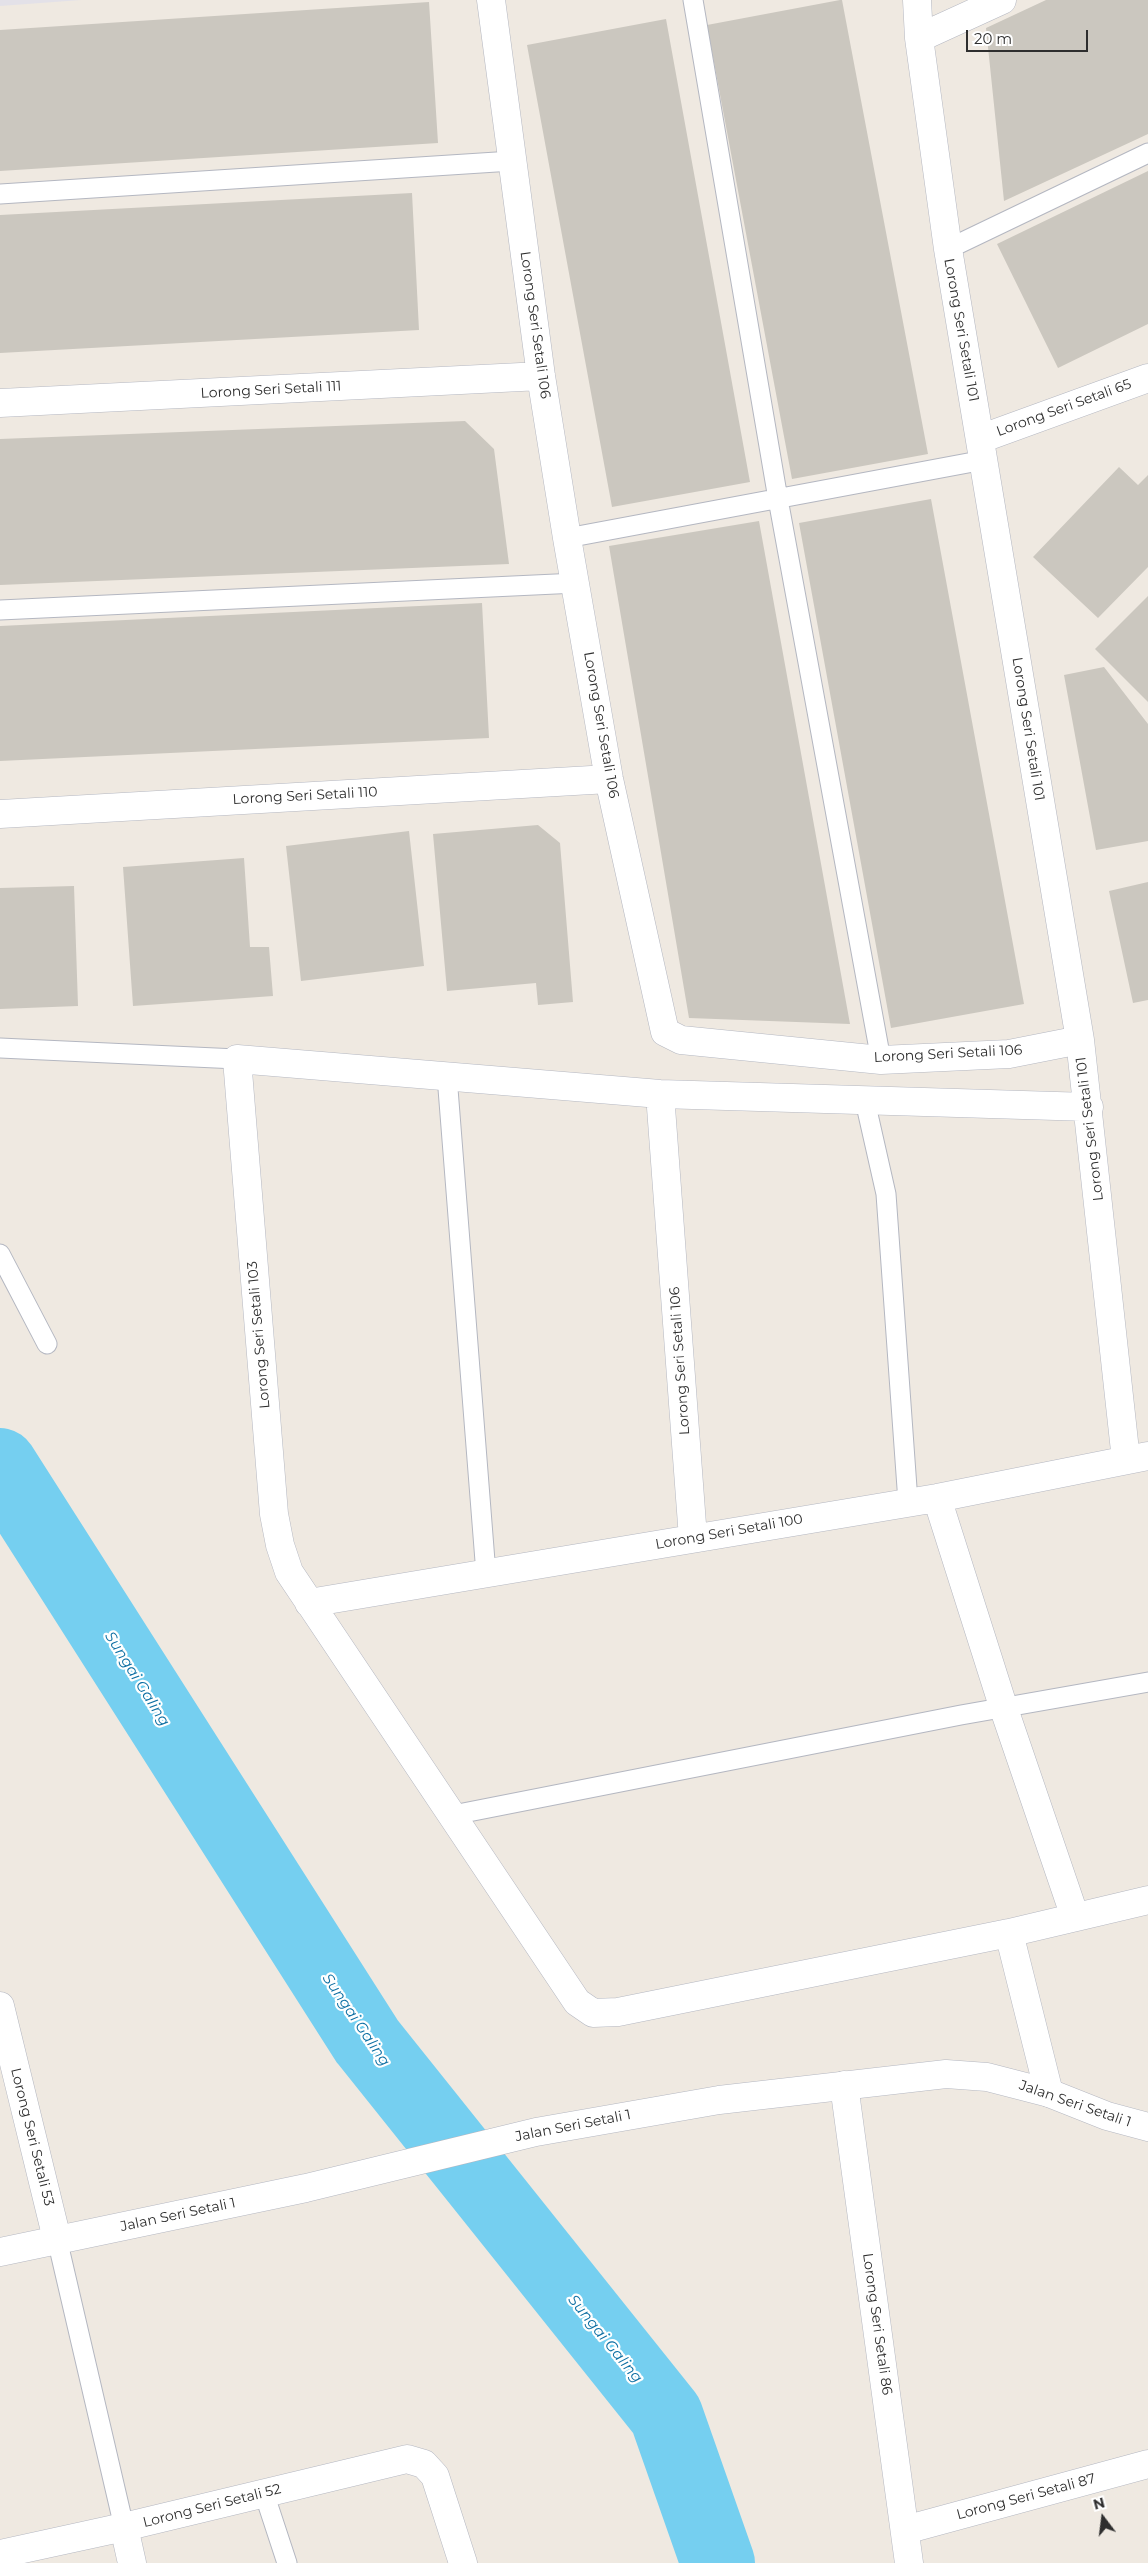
<!DOCTYPE html>
<html>
<head>
<meta charset="utf-8">
<style>
	body { margin:0 }
	#map { position:relative; width:1148px; height:2563px; overflow:hidden; background:#efe9e1; font-family:Montserrat,sans-serif }
	canvas { display:block }
	.north { position:absolute; left:1078px; top:2493px; width:50px; height:50px; -webkit-text-stroke:4px #fff; paint-order:stroke; rotate:345deg; font-size:14px; font-weight:700; line-height:20px; text-align:center; color:#2e2e2e }
	.north::after { content:''; display:block; margin:auto; width:18px; height:22px; background:#2e2e2e; clip-path:polygon(50% 0,100% 100%,50% 72%,0 100%) }
	.scale { position:absolute; left:966px; top:30px; width:122px; height:22px; box-sizing:border-box; border:2px solid #2e2e2e; border-top:0; padding-left:6px; font-size:15px; line-height:18px; white-space:nowrap; color:#2e2e2e; -webkit-text-stroke:4px #fff; paint-order:stroke }
</style>
</head>
<body>
<div id="map">
<canvas width="1148" height="2563"></canvas>
<div class="north">N</div>
<div class="scale">20 m</div>
</div>
<script>
const ctx = document.querySelector('canvas').getContext('2d');
ctx.lineJoin = 'round';
function fillPath(path, color) {
  ctx.fillStyle = color;
  ctx.fill(path, 'evenodd');
}
function trace(path, color, width, dash) {
  ctx.strokeStyle = color;
  ctx.lineWidth = width;
  ctx.lineCap = dash ? 'butt' : 'round';
  ctx.setLineDash(dash || []);
  ctx.stroke(path);
}
function label(font, color, halo, rows, align = 'center') {
  ctx.font = font + ' Montserrat,sans-serif';
  ctx.lineWidth = 4.5;
  ctx.setLineDash([]);
  ctx.textBaseline = 'middle';
  ctx.strokeStyle = halo;
  ctx.fillStyle = color;
  for (const [text, x, y, turn = 0] of rows) {
    ctx.save();
    ctx.translate(x, y);
    ctx.rotate((+turn || 0) * Math.PI / 180);
    ctx.textAlign = isNaN(turn) ? turn : align;
    if (halo) ctx.strokeText(text, 0, 0);
    ctx.fillText(text, 0, 0);
    ctx.restore();
  }
}
const industrial = new Path2D(`
	M0 0H81L0 6Z`);
const river = new Path2D(`
	M0 1465 367 2041 666 2415 718 2563`);
const building = new Path2D(`
	M840 0H842L928 454 792 479 707 25Z
	M1046 0H1148V134L1004 201 986 28Z
	M429 2 438 143 0 171V30Z
	M666 19 750 482 612 507 527 45Z
	M1148 171V324L1058 368 997 244Z
	M412 193 419 330 0 353V215Z
	M465 421 494 449 509 564 0 585V439Z
	M1119 467 1138 485 1148 475V567L1098 618 1033 557Z
	M931 499 1024 1004 891 1028 799 523Z
	M759 521 850 1024 689 1018 609 546Z
	M1148 596V702L1095 649Z
	M482 603 489 738 0 761V626Z
	M1104 667 1148 724V841L1096 850 1064 675Z
	M538 825 560 843 573 1002 538 1005 536 983 447 991 433 834Z
	M409 831 424 966 301 981 286 846Z
	M244 858 250 947H269L273 996 133 1006 123 867Z
	M1148 882V1000L1133 1003 1109 891Z
	M74 886 78 1006 0 1009V888Z`);
const service = new Path2D(`
	M693 0 778 499 881 1060
	M0 194 512 161
	M948 249 1148 153
	M567 538 984 460
	M0 610 577 583
	M0 1048 237 1059
	M447 1076 486 1574
	M865 1101 886 1194 908 1502
	M0 1254 47 1344
	M453 1815 961 1715 1148 1682
	M57 2239 124 2527
	M264 2493 287 2563`);
const minor = new Path2D(`
	M491 0 541 376 567 538 609 779 665 1032 681 1040 881 1060 1009 1054 1080 1040
	M917 0 919 38 948 249 1080 1040 1126 1460
	M919 38 1002 0
	M0 403 541 376
	M980 439 1148 378
	M0 814 609 779
	M660 1094 693 1538
	M1089 1107 660 1094 237 1059 274 1514 280 1545 289 1572 577 2002 593 2013 618 2012 1009 1933 1148 1900
	M937 1498 1004 1709 1075 1917
	M309 1603 937 1498 1148 1456
	M1009 1933 1049 2093
	M0 2006 57 2239
	M844 2085 909 2563
	M124 2527 132 2563
	M905 2530 1148 2464
	M0 2554 124 2527 407 2459 424 2464 435 2476 463 2563`);
const tertiary = new Path2D(`
	M0 2252 306 2188 536 2132 719 2100 946 2074 987 2077 1049 2093 1107 2116 1148 2127`);
const streetNames = [
	["Lorong Seri Setali 106",535,325,82],
	["Lorong Seri Setali 101",961,330,80],
	["Lorong Seri Setali 111",271,390,-3],
	["Lorong Seri Setali 65",1064,408,-20],
	["Lorong Seri Setali 106",601,725,80],
	["Lorong Seri Setali 101",1028,729,81],
	["Lorong Seri Setali 110",305,796,-3],
	["Lorong Seri Setali 106",948,1054,-3],
	["Lorong Seri Setali 101",1090,1129,-97],
	["Lorong Seri Setali 103",259,1335,-95],
	["Lorong Seri Setali 106",680,1361,-94],
	["Lorong Seri Setali 100",729,1532,-10],
	["Jalan Seri Setali 1",1075,2104,19],
	["Jalan Seri Setali 1",573,2126,-11],
	["Lorong Seri Setali 53",32,2137,76],
	["Jalan Seri Setali 1",178,2215,-12],
	["Lorong Seri Setali 86",877,2324,82],
	["Lorong Seri Setali 87",1026,2497,-15],
	["Lorong Seri Setali 52",212,2506,-14]
];
const waterNames = [
	["Sungai Galing",137,1679,58],
	["Sungai Galing",356,2020,56],
	["Sungai Galing",605,2339,51]
];
fillPath(industrial, '#e3e1e8');
trace(river, '#75cff0', 74);
fillPath(building, '#cbc7bf');
trace(service, '#b4b7c1', 21);
trace(minor, '#b4b7c1', 29);
trace(tertiary, '#b4b7c1', 29);
trace(service, '#fff', 19);
trace(minor, '#fff', 28);
trace(tertiary, '#fff', 28);
label('14px', '#2e2e2e', '#fff', streetNames);
label('italic 15px', '#0d6fa3', '#fff', waterNames);
</script>
</body>
</html>
